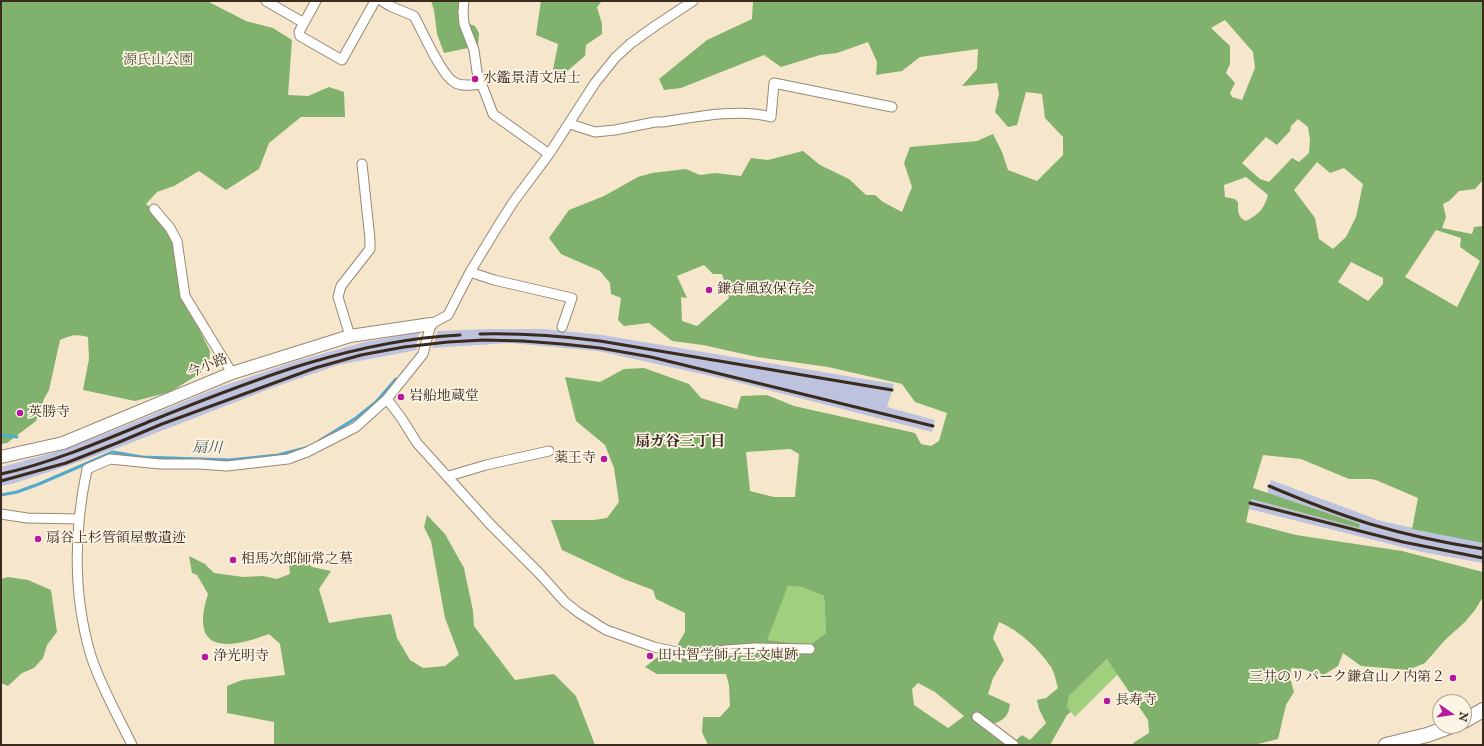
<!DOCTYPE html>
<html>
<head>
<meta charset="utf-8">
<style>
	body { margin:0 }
	#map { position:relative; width:1484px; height:746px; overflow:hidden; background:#f6e6cc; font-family:"IM FELL English",serif }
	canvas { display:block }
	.frame { position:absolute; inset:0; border:2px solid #3b2a1e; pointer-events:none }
	.north { position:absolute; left:1432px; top:694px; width:40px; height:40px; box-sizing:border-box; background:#fcf5e5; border:1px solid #afa495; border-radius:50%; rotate:103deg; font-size:11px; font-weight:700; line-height:16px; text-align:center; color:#3b2a1e }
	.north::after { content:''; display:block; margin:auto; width:14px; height:18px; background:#b5179e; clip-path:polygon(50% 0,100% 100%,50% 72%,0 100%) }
</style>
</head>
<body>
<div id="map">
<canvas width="1484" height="746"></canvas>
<div class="frame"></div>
<div class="north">N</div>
</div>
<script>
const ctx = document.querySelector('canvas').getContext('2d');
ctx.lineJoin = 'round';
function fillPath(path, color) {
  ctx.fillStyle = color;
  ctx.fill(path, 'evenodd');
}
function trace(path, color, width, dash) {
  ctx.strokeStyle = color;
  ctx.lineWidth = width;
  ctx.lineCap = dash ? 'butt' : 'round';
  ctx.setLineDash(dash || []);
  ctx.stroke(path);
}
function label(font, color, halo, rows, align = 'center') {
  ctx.font = font + ' "IM FELL English","Noto Serif JP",serif';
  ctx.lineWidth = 3.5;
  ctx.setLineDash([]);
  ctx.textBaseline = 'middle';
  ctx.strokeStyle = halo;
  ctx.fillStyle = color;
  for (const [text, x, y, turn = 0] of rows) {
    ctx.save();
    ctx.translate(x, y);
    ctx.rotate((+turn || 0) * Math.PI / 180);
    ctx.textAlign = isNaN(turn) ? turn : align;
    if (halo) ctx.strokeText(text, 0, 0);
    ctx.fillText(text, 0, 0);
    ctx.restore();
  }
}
const industrial = new Path2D(`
	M493 329H543L602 335 894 384 887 407 935 420 932 432 729 380 598 351 510 343 432 348 436 337 437 331Z
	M420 332 417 339V350L338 365 269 389 120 447 67 466 12 484 1 486V467L56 452 112 431 217 388 296 361 365 342Z
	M1271 480 1381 521 1483 543V563L1422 552 1249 509 1251 499 1359 528 1360 524 1267 493Z`);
const green = new Path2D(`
	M788 586 802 587 824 596 826 633 810 645 766 640Z
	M1107 659 1118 674 1075 717 1067 707 1069 696Z`);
const forest = new Path2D(`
	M1 1H207L246 21 273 28 292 40 288 95 308 96 329 87 344 92 345 117H301L269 143 259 169 226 190 199 171 174 186 157 192 146 204 175 228 193 317 210 351 209 364 199 374 170 392 135 401 83 390 89 359 88 337C75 334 72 335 60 340L49 390 44 399 36 421 7 443 1 444Z
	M431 1H462L460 21 475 26 479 33 478 46 444 53 437 34 434 10Z
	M541 1H602L597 7 602 24V34L586 45 585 56 566 72 553 70 558 44 536 35Z
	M753 1H1483V180L1475 189 1459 191 1449 201 1443 204 1446 217 1442 228 1472 234 1474 227 1483 226V543L1412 529 1418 498 1376 480 1371 479H1349L1301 459 1263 455 1253 488 1360 524 1359 528 1251 499 1246 522 1296 535 1402 551 1483 572V597L1475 610 1465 622 1445 640 1425 663 1408 670 1361 666 1343 653 1338 666 1322 676 1303 669 1291 668 1290 678 1294 692 1286 705 1278 739 1254 745H1135L1133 743 1149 733 1148 720 1107 659 1069 696 1067 707 1071 712 1067 715 1050 745H1010L1022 735 1030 740 1046 723 1039 709 1037 700 1046 698 1058 688C1056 682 1055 673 1051 667 1039 649 1020 631 999 622L993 638 1004 660 993 678 988 694 1010 704C1008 720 1000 722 986 726L1008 745H708L702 732 703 717H720L730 706 729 685 726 674H657L645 667 659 656 682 663 678 644 685 632V613L656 599 653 590 624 579 562 550 551 520H594L607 518 619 502 614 468 605 445 576 421 565 377 600 382 624 369 644 368 689 384 701 398 737 409 741 396 767 395 794 406 915 433 921 444 931 446 939 441 947 413 915 402 902 384 828 367 757 357 703 345 672 341 649 323 624 326 618 320 621 298 611 294 610 283 600 271 561 254 549 238 569 210 604 196 638 177 652 173 686 169 700 175 715 173 741 176 751 158 768 160 803 151 820 165 849 179 866 195H875L883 202 902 212 912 187 904 163 910 147 977 141 993 134 1002 152 1008 170 1037 181 1063 155V137L1045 118 1042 94 1026 92 1017 125 1008 127 995 112 999 94 997 83 962 86 977 69 978 49 920 57 902 71 876 75 877 62 868 42 837 53 820 55 781 67 764 55 681 88 664 90 659 79 707 40 752 19ZM1225 20 1253 52 1255 68 1242 100 1232 97 1230 93 1235 83 1226 73 1230 64V46L1211 28ZM1298 119 1308 127 1310 140 1309 153 1299 162 1292 158 1269 182 1260 179 1242 163 1266 137 1277 145 1290 131 1291 126ZM1317 162 1330 173 1344 168 1363 184 1356 217 1346 237 1333 249 1319 239 1315 218 1294 190ZM1246 177 1268 195C1264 209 1259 214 1246 221 1237 218 1238 209 1238 202L1235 199 1225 197 1224 185ZM1436 230 1461 238 1460 247 1480 261 1457 307 1405 277ZM1351 262 1383 278V284L1368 301 1338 282ZM704 265 713 274H722L729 298 697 326 682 321 681 297 687 298 677 276ZM790 449 799 454 795 497H774L750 491 746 452ZM788 586 802 587 824 596 826 633 810 645 767 640ZM918 683 935 692 964 716 948 728 914 705 912 689Z
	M427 515 445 534 464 568 473 611 474 626 515 680 554 674 576 696 595 745H274V722L227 713V686L242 680 285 675 280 644 269 634C227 650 189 653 208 594L197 575 192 573 189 556 205 564 214 573 243 577 263 576 277 579 290 574 289 564 304 560 312 567 331 571 319 589 329 623 359 618 391 614 397 638 410 660 423 668 445 666 459 655 445 618 431 541 424 527Z
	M8 577 28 580 51 590 57 632 47 645 43 658 34 668 22 673 8 686 1 683V579Z`);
const stream = new Path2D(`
	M1 435 17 437
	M319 441 356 418 376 402 396 379
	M1 495 17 492 39 484 113 452 142 457 230 460 278 455 309 447`);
const street = new Path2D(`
	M266 1 304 23
	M316 1 299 32 300 36 342 60 375 1
	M382 1 390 6 414 16C422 30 441 75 454 82 461 87 473 85 481 84
	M464 1 463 12 464 24 474 50 477 72 493 114 549 154
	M570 124 595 132 615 130 655 122H663C695 117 740 108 771 117L774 83 892 107
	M154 209 170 228 177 241 185 296 232 373
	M470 272 494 280 572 298 562 327
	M350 336 338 297 341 286 370 249V239L362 164
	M387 399 402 419 417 443 490 524 539 573 565 602 579 613 606 630 654 647 690 655H699L726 650 755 648 810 649
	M449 476 486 465 549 451
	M1 514 27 518 79 519
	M977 717 1014 745
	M132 745C118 716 101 687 91 656 73 596 74 531 87 469L110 459 160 464H199L227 466 288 459 307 452 356 427 387 399 423 354 431 324 448 315 470 272 498 226 514 201 549 154 595 83 615 58 630 44 655 26 693 1`);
const secondary = new Path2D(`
	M1 457 63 443 232 373 350 336 431 324`);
const primary = new Path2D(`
	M1464 721 1483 710
	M1386 745 1427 735 1452 726`);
const rail = new Path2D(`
	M480 334C521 333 561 336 600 341L892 390
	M1 474C55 462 107 439 158 418 255 379 355 340 460 335
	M1 481 66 463 117 443 162 424 315 368 361 355 404 347 448 342 484 340 523 341 562 344 600 348 651 357 933 426
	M1269 486C1302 500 1335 513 1370 524 1407 535 1445 543 1483 549
	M1250 503 1403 542 1483 558`);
const markers = [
	[475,79,4,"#b5179e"],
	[709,290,4,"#b5179e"],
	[401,397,4,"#b5179e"],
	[20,413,4,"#b5179e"],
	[604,459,4,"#b5179e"],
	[38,539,4,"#b5179e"],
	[233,560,4,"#b5179e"],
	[650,656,4,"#b5179e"],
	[205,657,4,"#b5179e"],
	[1453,678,4,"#b5179e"],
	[1107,701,4,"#b5179e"]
];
const parkNames = [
	["源氏山公園",158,61]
];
const poiNames = [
	["水鑑景清文居士",483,79],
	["鎌倉風致保存会",717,290],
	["岩船地蔵堂",409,397],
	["英勝寺",28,413],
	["薬王寺",596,459,"right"],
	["扇谷上杉管領屋敷遺迹",46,539],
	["相馬次郎師常之墓",241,560],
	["田中智学師子王文庫跡",658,656],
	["浄光明寺",213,657],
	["三井のリパーク鎌倉山ノ内第２",1445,678,"right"],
	["長寿寺",1115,701]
];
const streetNames = [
	["今小路",208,367,-22]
];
const neighbourhoodNames = [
	["扇ガ谷三丁目",680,443]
];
const waterNames = [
	["扇川",207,449,2]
];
fillPath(industrial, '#bdc3de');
fillPath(green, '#a0cf7e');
fillPath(forest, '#80b26d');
trace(stream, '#51a9ce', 3);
trace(street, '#988875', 11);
trace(secondary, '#988875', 14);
trace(primary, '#988875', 16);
trace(street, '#fff', 9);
trace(secondary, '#fff', 12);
trace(primary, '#fff', 14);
trace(rail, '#3b2a1e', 3);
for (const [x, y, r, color] of markers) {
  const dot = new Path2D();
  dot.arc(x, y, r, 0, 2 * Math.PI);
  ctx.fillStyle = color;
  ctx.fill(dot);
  trace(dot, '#fcf5e5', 1.5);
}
label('14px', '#545336', '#fcf5e5', parkNames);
label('14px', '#3b2a1e', '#fcf5e5', poiNames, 'left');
label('14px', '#3b2a1e', '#fcf5e5', streetNames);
label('bold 15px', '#3b2a1e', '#fcf5e5', neighbourhoodNames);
label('italic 15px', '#43565c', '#fcf5e5', waterNames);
</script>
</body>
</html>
